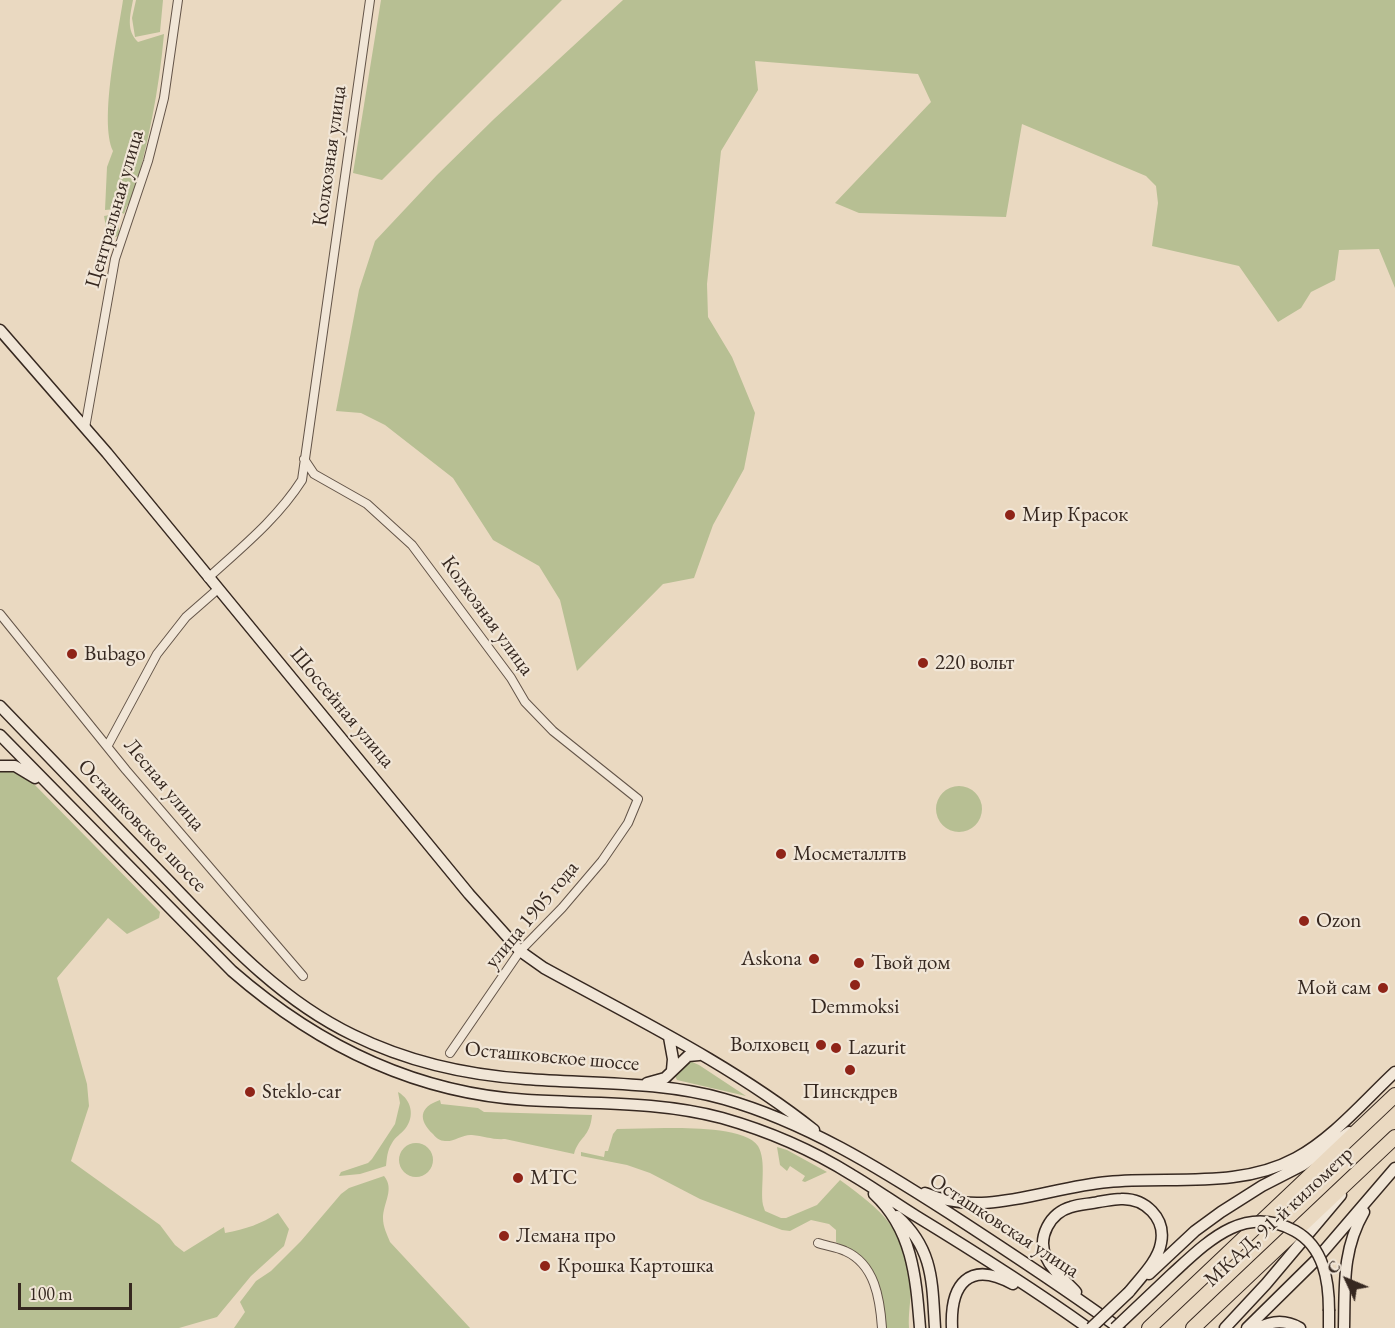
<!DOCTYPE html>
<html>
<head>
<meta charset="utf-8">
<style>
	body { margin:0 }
	#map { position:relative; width:1395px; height:1328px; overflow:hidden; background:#ead9c1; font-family:"EB Garamond",serif }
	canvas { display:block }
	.north { position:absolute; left:1317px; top:1250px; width:60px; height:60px; -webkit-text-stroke:4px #f1e6d7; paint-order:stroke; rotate:314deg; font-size:16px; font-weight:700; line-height:24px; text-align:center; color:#362820 }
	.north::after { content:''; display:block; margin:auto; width:21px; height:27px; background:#362820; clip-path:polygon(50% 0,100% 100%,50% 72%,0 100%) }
	.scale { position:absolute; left:18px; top:1283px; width:114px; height:27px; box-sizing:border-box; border:3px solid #362820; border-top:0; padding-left:8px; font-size:18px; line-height:21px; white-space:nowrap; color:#362820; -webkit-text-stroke:4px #f1e6d7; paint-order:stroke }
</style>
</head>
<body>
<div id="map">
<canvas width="1395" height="1328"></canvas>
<div class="north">С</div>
<div class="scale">100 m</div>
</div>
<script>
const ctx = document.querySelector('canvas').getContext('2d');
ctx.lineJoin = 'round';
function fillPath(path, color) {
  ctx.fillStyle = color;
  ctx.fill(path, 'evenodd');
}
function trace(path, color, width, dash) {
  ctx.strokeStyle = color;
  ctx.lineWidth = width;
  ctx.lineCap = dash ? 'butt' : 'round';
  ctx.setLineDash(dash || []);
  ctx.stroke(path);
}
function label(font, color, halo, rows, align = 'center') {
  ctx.font = font + ' "EB Garamond",serif';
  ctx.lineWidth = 4.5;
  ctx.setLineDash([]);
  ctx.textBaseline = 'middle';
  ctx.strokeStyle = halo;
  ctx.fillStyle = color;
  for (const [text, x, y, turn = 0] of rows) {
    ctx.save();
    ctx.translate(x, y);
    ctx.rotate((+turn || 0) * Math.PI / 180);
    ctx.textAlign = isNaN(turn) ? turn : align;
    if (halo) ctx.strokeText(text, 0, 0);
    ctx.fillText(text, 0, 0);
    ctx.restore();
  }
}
const green = new Path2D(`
	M123 0H133C130 16 126 30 138 42L164 34C159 91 148 145 132 200L127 206 124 214 116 209 105 210 107 167 113 151C99 121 118 35 123 0Z
	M136 0H163L160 32 135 37 132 18Z
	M381 0H562L382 180 353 173Z
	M623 0H1395V288L1379 249 1339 250 1335 280 1311 292 1301 308 1278 322 1239 266 1152 246 1158 203 1156 186 1146 176 1022 124 1006 217 859 213 835 203 931 102 918 74 755 61 758 90 721 151 707 284 708 317 732 357 755 413 744 469 713 525 694 578 663 584 577 671 560 600 539 566 493 540 453 478 385 425 361 413 336 411 359 290 375 241 437 175 494 119Z
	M116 214 120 236 108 238 104 216Z
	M0 770H14L30 780 160 912 159 918 127 934 108 918 57 978 87 1084 89 1106 71 1161 160 1225 175 1245 184 1252 224 1227 225 1233C246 1229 261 1224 278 1213L289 1229 284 1246 251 1276 217 1317 179 1328H0Z
	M936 809a23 23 0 1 1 46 0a23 23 0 1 1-46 0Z
	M690 1061 699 1065 746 1096 677 1080 674 1074Z
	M398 1092C412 1100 415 1117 405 1129 401 1134 395 1137 392 1143 387 1151 387 1158 386 1166L360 1174 339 1176 341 1172 368 1163 372 1159 395 1124 400 1103Z
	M440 1100 441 1104 478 1108 484 1112 592 1115C590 1138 579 1136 574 1154L505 1139C493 1140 484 1136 472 1135 463 1134 454 1142 445 1141 440 1141 436 1138 433 1134 418 1120 419 1107 440 1100Z
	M665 1128C685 1128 746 1127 758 1146 767 1161 760 1189 763 1205L765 1211 781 1218H786L817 1205 840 1180C879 1208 910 1233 911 1286 911 1300 908 1314 909 1328H885C881 1285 875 1264 836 1242V1230L829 1224 811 1220 790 1231 782 1230 700 1199 650 1173 627 1165 581 1156V1152L604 1157 605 1151H608L613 1134 617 1129Z
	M399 1160a17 17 0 1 1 34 0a17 17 0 1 1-34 0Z
	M777 1147 787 1150 827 1172 805 1182 802 1181 805 1176 790 1166 787 1171 780 1165Z
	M384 1176C395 1189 383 1203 383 1218 383 1227 387 1234 390 1242L470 1328H234L245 1312 240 1302 256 1281 271 1271 301 1241 341 1194 349 1188Z`);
const street = new Path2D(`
	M85 428 115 259 148 161 164 98 178 0
	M304 459 314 474 367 504 412 545 511 678 525 702 553 731 638 799 628 823 602 861 562 908 520 951 450 1053
	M208 578C242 547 277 519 302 480L370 0
	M0 614 126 770 303 976
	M108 745 157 654 186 617 218 589
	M818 1243C826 1246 837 1247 845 1251 875 1264 880 1299 882 1328`);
const secondary = new Path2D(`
	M0 330 107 453 469 894 520 951 544 968C635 1018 732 1065 814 1130
	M0 706C54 762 108 818 161 873 220 934 276 998 353 1035 406 1061 467 1075 526 1079 592 1084 660 1081 724 1099 805 1122 879 1168 949 1213 1006 1250 1064 1288 1119 1328
	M0 735 232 971C317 1045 414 1093 527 1100 592 1104 659 1101 722 1118 768 1131 812 1150 852 1175 874 1188 895 1203 916 1216 975 1252 1032 1288 1088 1328
	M0 766H15L35 778
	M669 1037 673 1059 672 1070
	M647 1083 665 1078 688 1056 699 1055
	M925 1193C985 1219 1047 1187 1108 1182 1170 1176 1239 1189 1296 1158 1333 1138 1364 1101 1395 1072
	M874 1194C913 1230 916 1279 920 1328
	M897 1216C934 1249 932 1283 935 1328
	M1149 1274 1195 1231 1221 1212 1262 1186 1303 1165 1349 1132
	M1076 1292C1066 1281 1052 1271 1046 1257 1037 1237 1050 1213 1071 1207 1080 1204 1090 1204 1098 1202 1106 1201 1113 1199 1121 1199 1145 1198 1166 1218 1161 1243 1158 1261 1140 1278 1129 1292
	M1329 1311V1328
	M952 1328C950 1284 969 1260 1013 1284
	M1225 1328 1266 1284 1341 1195
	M1247 1328 1316 1260 1395 1168
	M1259 1328C1273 1320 1286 1320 1300 1328
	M1344 1328C1345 1286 1342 1250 1364 1212`);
const highway = new Path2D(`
	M1149 1328 1395 1095
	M1193 1328 1395 1137`);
const secondaryBridge = new Path2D(`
	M1091 1328 1129 1292
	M1115 1328C1134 1310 1153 1292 1172 1274 1207 1242 1244 1203 1295 1231 1324 1247 1329 1281 1329 1311`);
const markers = [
	[1010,515,6,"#8f2418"],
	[72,654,6,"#8f2418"],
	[923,663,6,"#8f2418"],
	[781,854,6,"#8f2418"],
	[1304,921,6,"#8f2418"],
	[814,959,6,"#8f2418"],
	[859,963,6,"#8f2418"],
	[855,985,6,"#8f2418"],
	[1383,988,6,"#8f2418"],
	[821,1045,6,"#8f2418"],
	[836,1048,6,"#8f2418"],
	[850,1070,6,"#8f2418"],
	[250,1092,6,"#8f2418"],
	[518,1178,6,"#8f2418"],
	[504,1236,6,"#8f2418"],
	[545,1266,6,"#8f2418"]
];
const streetNames = [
	["Колхозная улица",330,156,-82],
	["Центральная улица",115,209,-74],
	["Колхозная улица",487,616,54],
	["Шоссейная улица",342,708,50],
	["Лесная улица",164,785,50],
	["Осташковское шоссе",142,826,46],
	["улица 1905 года",532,915,-50],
	["Осташковское шоссе",552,1057,5],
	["МКАД, 91-й километр",1279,1217,-43],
	["Осташковская улица",1004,1226,33]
];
const poiNames = [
	["Мир Красок",1022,515],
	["Bubago",84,654],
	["220 вольт",935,663],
	["Мосметаллтв",793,854],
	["Ozon",1316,921],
	["Askona",802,959,"right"],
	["Твой дом",871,963],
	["Мой сам",1371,988,"right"],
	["Demmoksi",855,1007,"center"],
	["Волховец",809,1045,"right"],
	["Lazurit",848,1048],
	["Steklo-car",262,1092],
	["Пинскдрев",850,1092,"center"],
	["МТС",530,1178],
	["Лемана про",516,1236],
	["Крошка Картошка",557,1266]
];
fillPath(green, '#b7bf93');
trace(street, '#635448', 10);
trace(secondary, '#362820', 13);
trace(highway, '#362820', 16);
trace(street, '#f1e6d7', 8);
trace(secondary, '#f1e6d7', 10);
trace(highway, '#ead9c1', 14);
trace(secondaryBridge, '#362820', 13, []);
trace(secondaryBridge, '#f1e6d7', 10);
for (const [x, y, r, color] of markers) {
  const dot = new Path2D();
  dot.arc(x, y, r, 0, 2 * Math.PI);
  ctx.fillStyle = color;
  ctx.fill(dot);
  trace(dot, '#f1e6d7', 2);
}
label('21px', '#362820', '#f1e6d7', streetNames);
label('21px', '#362820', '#f1e6d7', poiNames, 'left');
</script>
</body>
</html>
